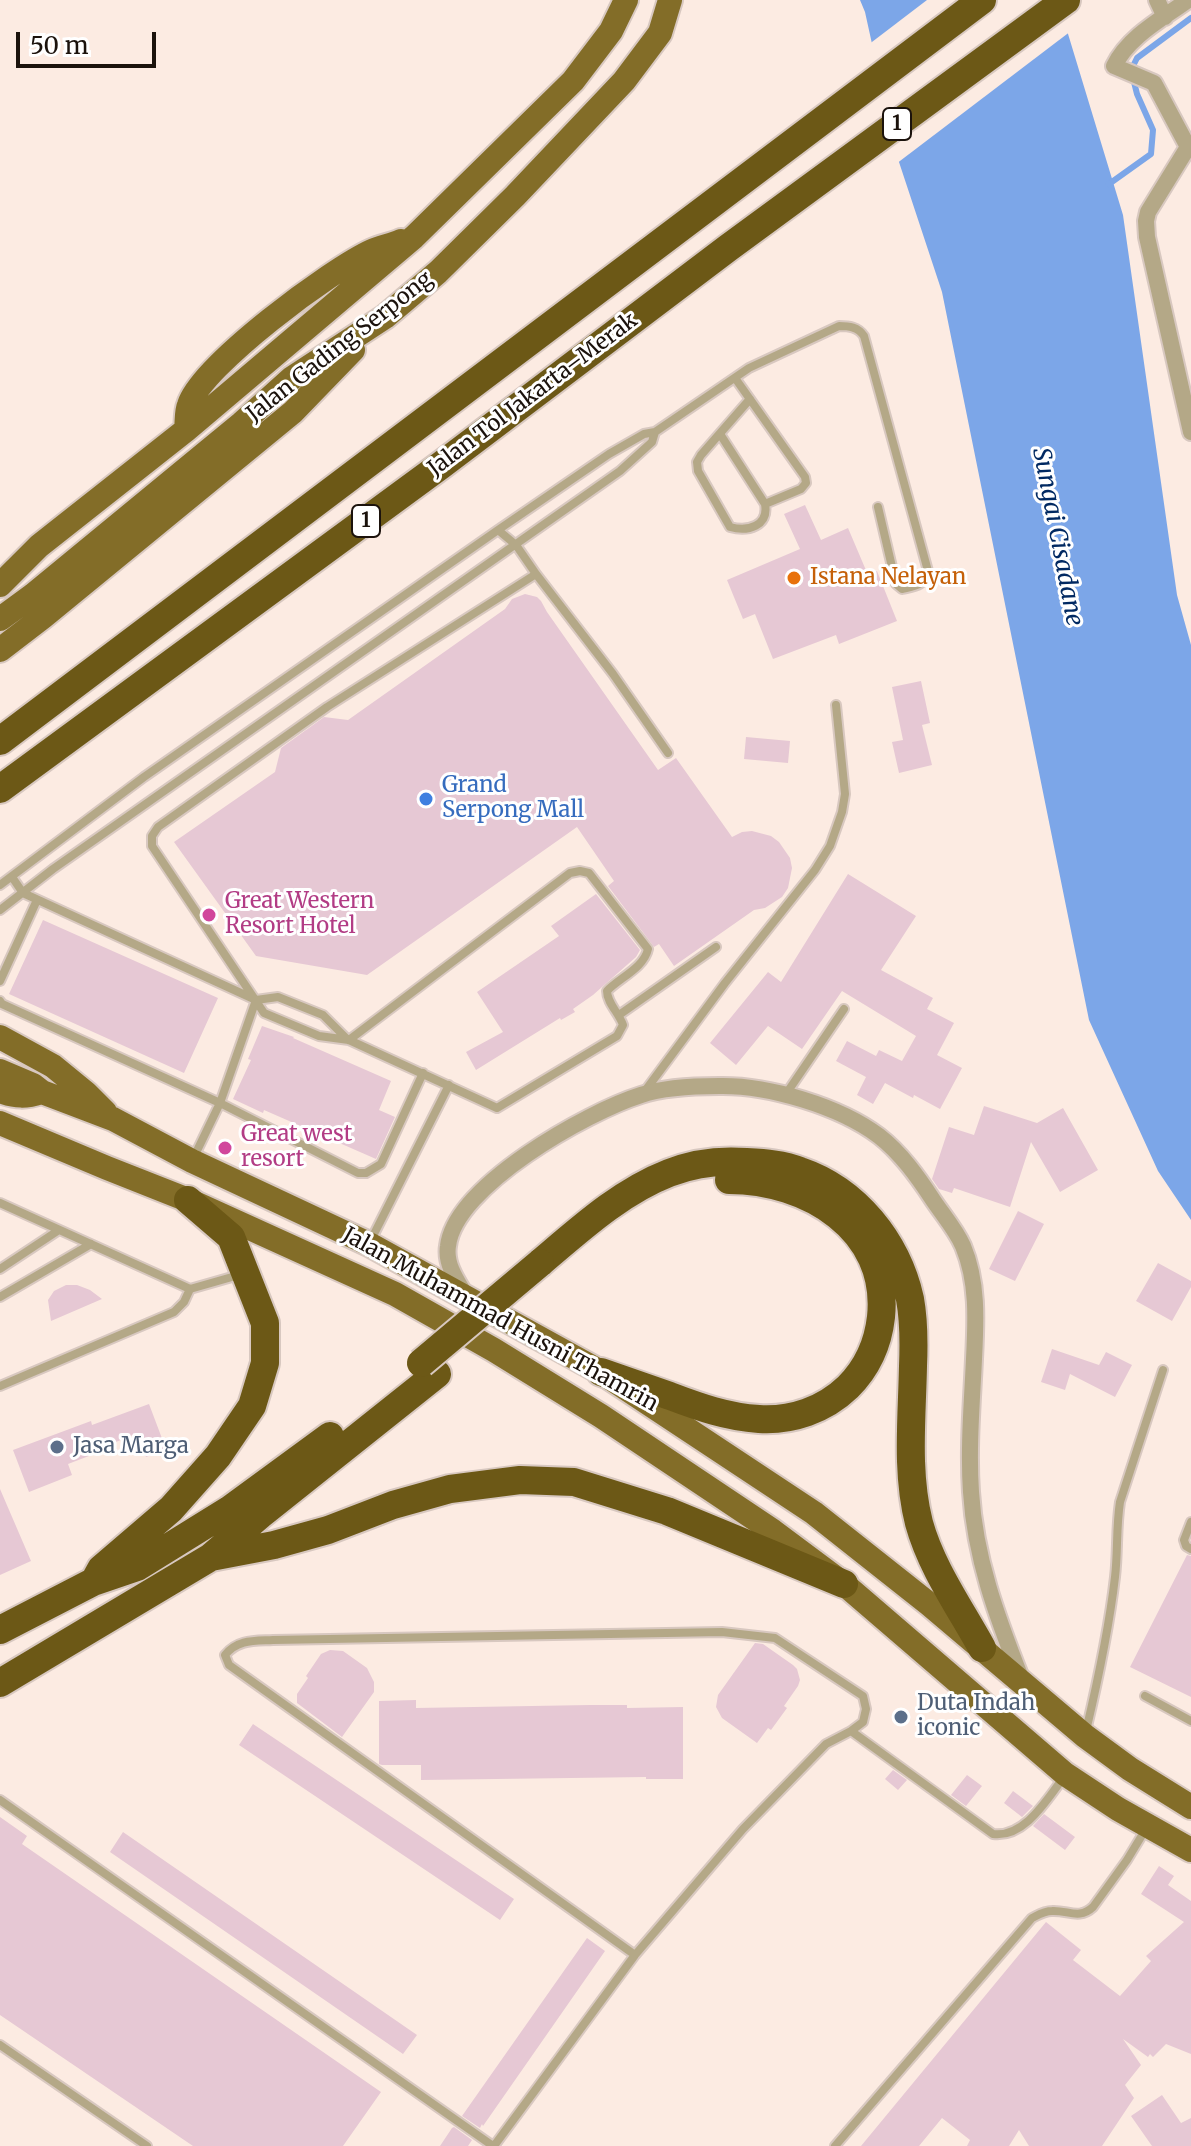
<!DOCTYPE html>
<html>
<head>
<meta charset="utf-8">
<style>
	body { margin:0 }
	#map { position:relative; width:1191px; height:2146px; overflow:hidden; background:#fcebe2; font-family:Merriweather,serif }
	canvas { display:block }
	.scale { position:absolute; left:16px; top:32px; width:140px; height:36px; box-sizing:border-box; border:4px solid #1b120c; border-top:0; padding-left:10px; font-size:24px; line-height:28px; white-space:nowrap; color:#1b120c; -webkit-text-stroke:6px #fff; paint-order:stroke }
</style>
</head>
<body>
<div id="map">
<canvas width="1191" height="2146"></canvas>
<div class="scale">50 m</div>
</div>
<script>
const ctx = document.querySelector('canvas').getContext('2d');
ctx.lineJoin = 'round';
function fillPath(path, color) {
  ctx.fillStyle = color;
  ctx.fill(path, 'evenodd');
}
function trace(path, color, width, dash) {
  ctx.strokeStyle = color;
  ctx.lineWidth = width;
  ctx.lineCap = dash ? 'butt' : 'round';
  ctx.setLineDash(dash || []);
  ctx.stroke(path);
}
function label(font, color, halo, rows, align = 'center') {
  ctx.font = font + ' Merriweather,serif';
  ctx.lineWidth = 6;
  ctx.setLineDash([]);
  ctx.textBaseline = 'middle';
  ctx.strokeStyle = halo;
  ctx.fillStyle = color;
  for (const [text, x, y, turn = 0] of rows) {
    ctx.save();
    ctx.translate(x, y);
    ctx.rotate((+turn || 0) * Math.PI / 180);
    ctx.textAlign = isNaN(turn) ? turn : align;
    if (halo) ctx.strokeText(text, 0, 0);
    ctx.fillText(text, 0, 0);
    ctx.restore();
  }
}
const water = new Path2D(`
	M860 0H1053L1065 24 1123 215 1177 595 1191 645V1220L1158 1171 1089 1020 942 292 896 153 865 12Z`);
const pier = new Path2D(`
	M927 0H1057L1071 31 896 164 868 45Z`);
const stream = new Path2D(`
	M1109 184 1151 154 1153 130 1137 94 1131 70 1137 58 1191 18`);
const building = new Path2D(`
	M805 505 821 540 848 528 868 575 877 571 897 621 839 644 836 635 773 659 755 614 743 619 727 580 800 549 784 514Z
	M525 594 537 597 541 601 547 612 658 770 676 758 732 837 742 832 752 831 771 836 779 842 790 858 792 868 788 888 782 897 765 908 754 910 674 966 659 944 654 947 608 886 614 881 577 827 367 975 256 956 174 842 275 772 281 748 324 717 348 720 505 609 512 599Z
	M921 681 930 723 922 725 932 765 899 773 892 742 903 740 892 687Z
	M746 737 790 741 788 763 744 759Z
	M848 874 916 916 881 970 933 998 927 1009 954 1023 937 1055 962 1068 940 1109 914 1095 913 1098 885 1083 873 1104 857 1095 866 1077 836 1061 847 1041 876 1056 879 1050 902 1061 916 1036 842 991 802 1049 768 1026 736 1065 710 1043 768 972 781 982Z
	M596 894 640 950 636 957 593 995 573 1009 575 1012 561 1020 560 1018 476 1070 466 1052 503 1032 477 992 559 936 551 926Z
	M43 920 218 998 184 1073 9 994Z
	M262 1026 294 1037 293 1038 391 1081 379 1110 395 1117 376 1159 264 1110 263 1113 233 1099 251 1060 248 1059Z
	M984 1106 1037 1123 1063 1108 1098 1170 1060 1192 1031 1142 1010 1207 954 1188 952 1193 939 1189 932 1179 949 1127 974 1135Z
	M1018 1211 1044 1224 1015 1281 989 1269Z
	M1158 1263 1191 1281V1287L1172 1321 1136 1301Z
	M66 1285H77L90 1290 102 1299 51 1321 48 1300 54 1291Z
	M1052 1349 1099 1365 1106 1352 1132 1365 1115 1397 1070 1374 1065 1390 1041 1382Z
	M149 1404 166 1449 146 1457 138 1433 101 1448 102 1451 68 1464 72 1475 29 1492 13 1450 91 1421 92 1425Z
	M0 1489 31 1561 0 1575Z
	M1187 1555 1191 1556V1697L1130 1667Z
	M755 1643 763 1644 793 1665 797 1669 800 1680 798 1686 784 1706 787 1708 771 1730 768 1728 757 1743 722 1718 716 1707 718 1695Z
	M330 1650 343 1651 367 1668 374 1682V1692L342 1737 297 1703V1694L308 1678 306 1676 321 1654Z
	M416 1700V1708L590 1705H627V1708L683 1707V1779H646V1777L421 1780V1765H382L379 1764V1701Z
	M253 1724 514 1899 500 1920 239 1745Z
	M893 1770 907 1780 898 1790 885 1779Z
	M967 1775 982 1786 966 1806 951 1795Z
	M1013 1791 1033 1806 1022 1817 1004 1803Z
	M1044 1814 1075 1837 1065 1850 1033 1826Z
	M0 1817 27 1836 22 1844 381 2092 343 2146H193L0 2015Z
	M123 1832 417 2035 403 2054 110 1852Z
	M1159 1866 1174 1876 1168 1885 1191 1901V2054L1166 2044 1153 2057 1150 2054 1148 2057 1123 2039 1141 2065 1125 2085 1134 2098 1102 2146H1029L1019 2130 1009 2146H967L970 2140 942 2118 919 2146H861L1046 1922 1081 1950 1073 1960 1120 1996 1151 1961 1146 1956 1184 1922 1141 1894Z
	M587 1938 605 1951 483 2126 482 2124 480 2128 462 2116Z
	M1162 2095 1181 2123 1191 2118V2146H1152L1131 2116Z
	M454 2127 472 2140 468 2146H440L452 2128Z`);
const service = new Path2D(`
	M735 378 805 477 806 483 801 489 765 504
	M720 434 765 504C769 526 748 532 730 527L698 471 697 462 701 455 750 399
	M536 574 613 674 668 753
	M12 877 23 893 256 1000 278 997 323 1015 348 1040
	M0 885 144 777 498 530 609 454 644 434 655 432 749 368 839 326C849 326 858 327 864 336L928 571C924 586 915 586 902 589L896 584 878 507
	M0 910 53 869 620 471 652 442 655 432
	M0 981 37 900
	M0 1001 2 1004 220 1103 358 1173H366L381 1164 423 1073
	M619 1015 716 947
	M349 1040 570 873 580 871 589 873 648 949C644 968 619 978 607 991 607 1003 619 1013 623 1025L617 1036 497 1108 349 1040 319 1036 264 1013 152 846V836L158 827 327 707 536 574 516 545 498 530
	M645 1091 725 983 815 870 830 846 842 812 845 794 836 705
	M786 1094 844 1009
	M193 1159 220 1103 256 1000
	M0 1203 190 1289 239 1275
	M371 1240 449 1085
	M0 1269 59 1230
	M0 1297 91 1244
	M0 1386 174 1312 184 1302 190 1289
	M1191 1522 1184 1540 1186 1546 1191 1549
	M1145 1696 1191 1721
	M851 1731 993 1834C1025 1838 1047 1799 1064 1777
	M1086 1731C1098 1680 1109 1629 1115 1577 1118 1552 1116 1527 1120 1502L1163 1370
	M0 1800 493 2146
	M0 2045 147 2146
	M494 2146 635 1955 743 1829 826 1744 851 1731 863 1722 866 1709 863 1696 775 1638 722 1632 273 1640C255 1641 238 1639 225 1655L229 1665 635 1955
	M835 2146 1032 1918C1038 1915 1044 1911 1052 1911 1068 1910 1079 1920 1093 1907L1127 1860 1147 1827`);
const minor = new Path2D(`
	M1157 0 1165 17
	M1188 0C1162 19 1129 36 1114 66L1154 83 1188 147 1148 212 1146 221 1147 237 1191 432
	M466 1296C457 1281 445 1264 448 1246 455 1186 587 1112 641 1095 665 1087 695 1086 719 1086 768 1085 839 1106 879 1136 901 1153 918 1177 933 1200 943 1215 956 1230 963 1246 978 1282 976 1320 974 1359 972 1403 968 1448 971 1492 975 1558 997 1617 1021 1678`);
const primary = new Path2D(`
	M186 430C187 422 186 412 189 405 202 365 332 269 372 251 381 247 392 245 401 241
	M0 585 39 546 186 430 414 237 573 81 611 31 626 0
	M0 619 33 595 242 423 292 378 385 317 438 272 515 196 624 81 660 33 670 0
	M0 650 43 617 293 412 353 350
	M0 1037 53 1066 86 1093 105 1112
	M0 1071 33 1085 42 1092 113 1119 192 1161 369 1244 601 1372 814 1513 929 1604 1085 1736 1130 1769 1191 1807
	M0 1091C16 1097 26 1097 42 1092
	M0 1123 107 1168 188 1200 395 1294 494 1350 601 1416 773 1531 844 1584 1065 1774 1118 1809 1191 1850`);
const motorway = new Path2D(`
	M0 741 982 0
	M0 789 440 466 728 248 1066 0
	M540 1263C579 1230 620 1192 669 1173 694 1163 720 1160 746 1162 764 1163 783 1164 800 1171 856 1190 897 1241 910 1299 914 1321 914 1343 913 1366 912 1418 906 1472 919 1523 931 1567 960 1608 982 1648
	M601 1372C624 1380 647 1388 670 1396 699 1407 727 1417 759 1419 792 1421 824 1410 848 1387 867 1368 878 1344 881 1317 890 1229 807 1180 729 1180
	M211 1557 274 1545 328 1530 393 1505 450 1489 520 1480 574 1482 667 1511 844 1584
	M96 1578 101 1569 171 1509 218 1456 252 1406 265 1363V1323L231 1237 188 1200
	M0 1630 93 1582 137 1567 229 1510 330 1436
	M0 1683 211 1557 260 1515 437 1374`);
const motorwayBridge = new Path2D(`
	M421 1363 540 1263`);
const markers = [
	[794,578,8,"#e8710a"],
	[426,799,8,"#3f7fe0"],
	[209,915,8,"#d1479c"],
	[225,1148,8,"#d1479c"],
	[57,1447,8,"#5c6f8a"],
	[901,1717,8,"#5c6f8a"]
];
const shields = [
	[897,124,28],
	[366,521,28]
];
const shieldNames = [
	["1",897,124],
	["1",366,521]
];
const streetNames = [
	["Jalan Gading Serpong",340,347,-38],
	["Jalan Tol Jakarta–Merak",533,395,-37],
	["Jalan Muhammad Husni Thamrin",500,1320,29]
];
const foodNames = [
	["Istana Nelayan",810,578]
];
const shopNames = [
	["Grand",442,786],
	["Serpong Mall",442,811]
];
const hotelNames = [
	["Great Western",225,902],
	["Resort Hotel",225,927],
	["Great west",241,1135],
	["resort",241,1160]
];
const serviceNames = [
	["Jasa Marga",73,1447],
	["Duta Indah",917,1704],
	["iconic",917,1729]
];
const waterNames = [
	["Sungai Cisadane",1057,537,79]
];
fillPath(water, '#7ca6e8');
fillPath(pier, '#fcebe2');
trace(stream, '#7ca6e8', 6);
fillPath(building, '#e6c8d4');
trace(service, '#d8c8c0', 12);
trace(minor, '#d8c8c0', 20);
trace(primary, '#d8c8c0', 28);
trace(motorway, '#d8c8c0', 32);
trace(service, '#b4a887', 8);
trace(minor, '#b4a887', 16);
trace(primary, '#836d28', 24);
trace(motorway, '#6c5816', 28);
trace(motorwayBridge, '#d8c8c0', 32, []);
trace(motorwayBridge, '#6c5816', 28);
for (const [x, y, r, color] of markers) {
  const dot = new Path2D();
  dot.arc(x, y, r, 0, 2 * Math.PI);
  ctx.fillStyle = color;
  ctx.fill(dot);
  trace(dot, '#fff', 3);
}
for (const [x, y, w] of shields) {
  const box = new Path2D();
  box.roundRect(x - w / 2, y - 16, w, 32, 6);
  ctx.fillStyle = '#fff';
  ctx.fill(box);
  trace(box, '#1b120c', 2);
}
label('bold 20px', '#1b120c', null, shieldNames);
label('22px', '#1b120c', '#fff', streetNames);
label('22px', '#c56008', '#fff', foodNames, 'left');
label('22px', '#366cbe', '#fff', shopNames, 'left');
label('22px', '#b23c85', '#fff', hotelNames, 'left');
label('22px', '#4e5e75', '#fff', serviceNames, 'left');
label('italic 24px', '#012962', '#fff', waterNames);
</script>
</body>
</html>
